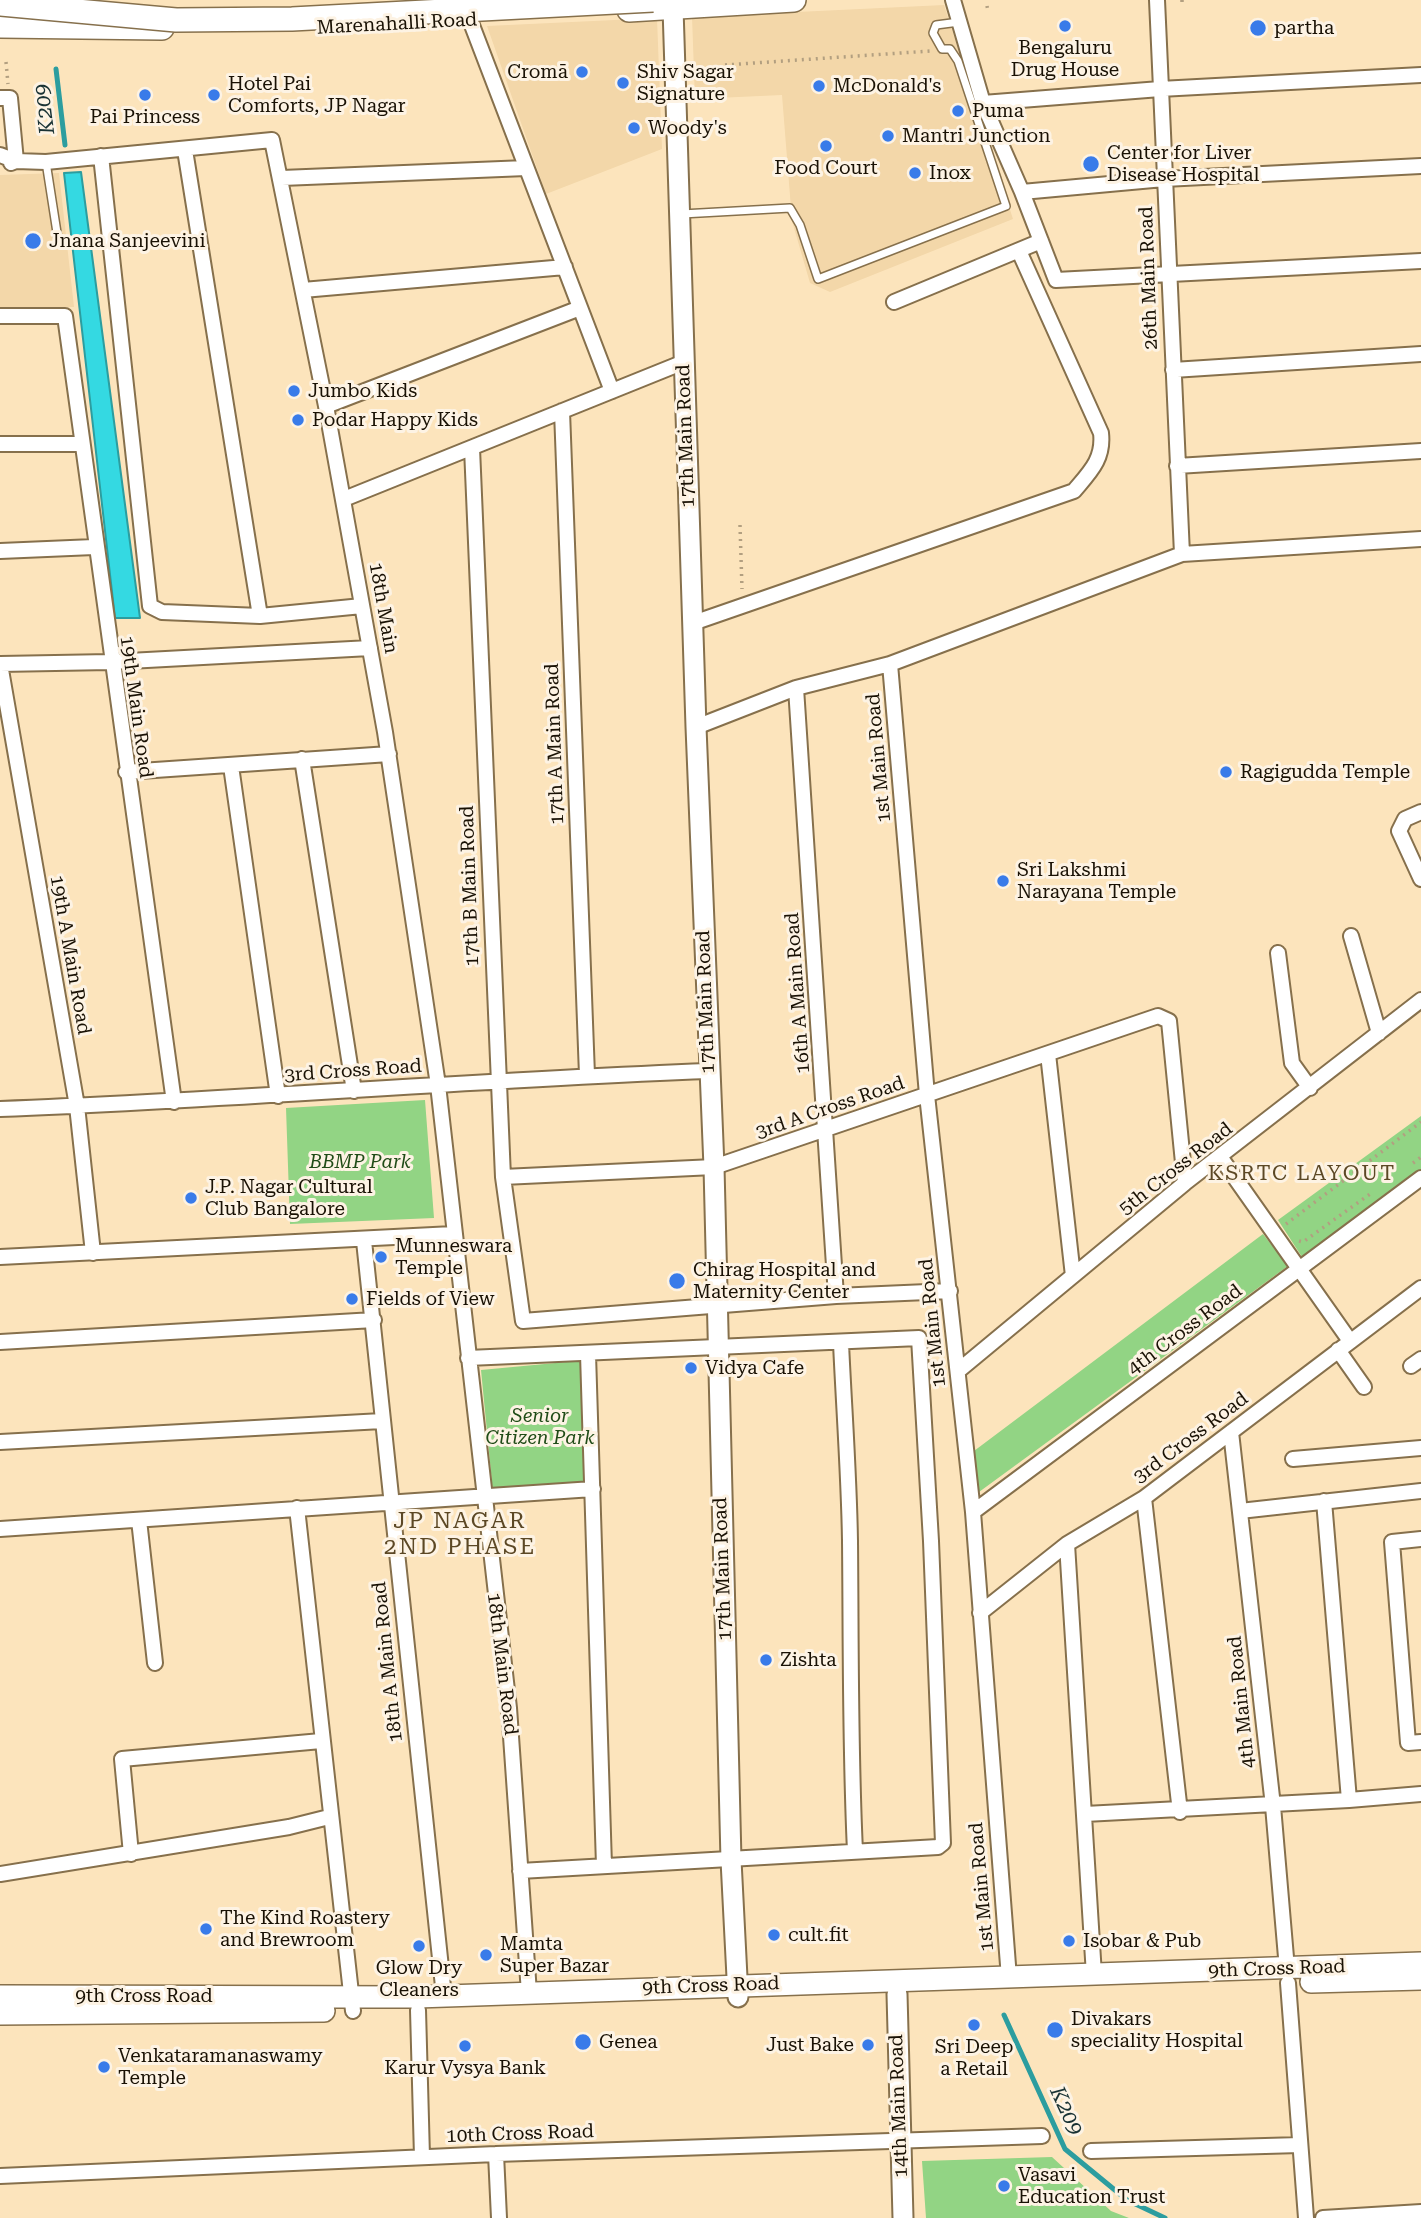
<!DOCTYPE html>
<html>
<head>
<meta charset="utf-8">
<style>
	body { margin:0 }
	canvas { display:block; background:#fce4bc }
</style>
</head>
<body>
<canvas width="1421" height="2218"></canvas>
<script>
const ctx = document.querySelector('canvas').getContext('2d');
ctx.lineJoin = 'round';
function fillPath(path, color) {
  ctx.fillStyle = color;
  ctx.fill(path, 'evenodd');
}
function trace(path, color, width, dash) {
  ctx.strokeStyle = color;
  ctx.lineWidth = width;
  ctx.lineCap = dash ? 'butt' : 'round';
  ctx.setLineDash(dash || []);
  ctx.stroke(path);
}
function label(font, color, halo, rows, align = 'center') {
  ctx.font = font + ' "Roboto Serif",serif';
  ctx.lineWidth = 6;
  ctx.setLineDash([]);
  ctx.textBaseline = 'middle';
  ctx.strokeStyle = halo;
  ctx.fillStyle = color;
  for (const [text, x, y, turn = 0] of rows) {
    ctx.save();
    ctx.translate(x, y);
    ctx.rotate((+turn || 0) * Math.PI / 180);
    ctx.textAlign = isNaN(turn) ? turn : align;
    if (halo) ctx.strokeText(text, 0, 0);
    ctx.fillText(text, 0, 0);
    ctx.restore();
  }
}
const built = new Path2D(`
	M944 5 1013 219 830 292 810 283 792 221 782 95 695 99 692 17Z
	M657 18 662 149 546 194 487 26Z
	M59 173 74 307 0 308V175Z`);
const green = new Path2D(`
	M425 1100 434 1218 290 1224 286 1108Z
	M1421 1116V1172L1302 1257 1278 1220Z
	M1263 1234 1288 1266 979 1492 974 1451Z
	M587 1360 599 1483 493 1493 481 1370Z
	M1052 2157 1111 2211 1129 2218H926L922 2161Z`);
const water = new Path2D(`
	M81 172 140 618H115L64 173Z`);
const stream = new Path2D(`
	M56 69 65 145
	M1004 2015 1065 2149 1127 2200 1165 2218`);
const path = new Path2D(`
	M1182 0V2
	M987 6 988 11
	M6 62 8 84
	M725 65 930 51
	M740 525 742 589
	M1413 1163 1421 1157
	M1286 1224 1421 1122
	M1299 1241 1303 1242 1370 1194`);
const service = new Path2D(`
	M46 162 58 239
	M682 214 790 208 800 225 818 279 1006 206 958 61 950 49H942L933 33 936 25 959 22`);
const minor = new Path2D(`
	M953 0 983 103 1022 192 1056 280 1421 261
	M1157 0 1182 554
	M470 20 612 391
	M0 98H10L16 161 11 163
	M983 103 1160 89 1421 75
	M185 150 260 616
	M0 155 16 161 46 162 272 140 326 406 385 732 438 1085 509 1708 529 1993
	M101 156 150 606 162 612 260 616 362 606
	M282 178 526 168
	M1022 192 1164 179 1421 166
	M303 290 565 267
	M894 302 1041 241
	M0 316H65L174 1102
	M1173 370 1421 354
	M326 406 580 308
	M562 411 587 1075
	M0 444H82
	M472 448 503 1177 523 1321 836 1296 950 1291
	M1177 466 1421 451
	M344 499 684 362
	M0 551 94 547
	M693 623 1074 491C1090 472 1104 459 1101 433L1019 251
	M0 664 77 1106 93 1253
	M0 664 110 662 370 648
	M890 664 927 1095 973 1512 1009 1978
	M796 688 836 1296
	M696 727 796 688 890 664 1182 554 1421 539
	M302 759 354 1091
	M231 766 278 1096
	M126 772 389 754
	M1421 812 1405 819 1399 831 1421 879
	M1351 936 1379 1033
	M1278 953 1292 1063 1310 1088
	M1048 1054 1073 1276
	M0 1109C236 1100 472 1080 708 1071
	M1221 1158 1350 1341
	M503 1177 714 1167 1158 1016 1169 1021 1185 1183
	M364 1241 444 1996
	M0 1257 453 1234
	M0 1342 374 1320
	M841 1343C844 1409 849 1475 850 1541 851 1644 850 1747 855 1851
	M1338 1350 1364 1387
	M588 1354 604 1866
	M468 1358 919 1338 931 1541 943 1843 938 1847 520 1871
	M1411 1366 1421 1359
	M958 1371 1185 1183 1421 1000
	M1231 1432 1273 1806 1287 1969
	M0 1442 382 1421
	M1293 1459 1421 1448
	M1144 1498 1180 1812
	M297 1508 353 2011
	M1240 1511 1421 1491
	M973 1512 1421 1178
	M139 1520 155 1663
	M0 1529 593 1489
	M1421 1539 1392 1542 1408 1743 1421 1742
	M1067 1544 1094 1975
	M980 1613 1067 1544 1144 1498 1421 1288
	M1349 1800 1421 1794
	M1085 1814 1349 1800 1324 1501
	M131 1854 122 1759 321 1741
	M0 1874 289 1827 329 1817
	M1288 1983 1306 2218
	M418 2010 422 2157
	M1091 2151 1300 2145
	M496 2154 499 2218
	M0 2176 496 2154 1042 2136
	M1323 2218 1421 2212`);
const tertiary = new Path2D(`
	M673 8 696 727 714 1167 731 1860 738 1997
	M897 1994 903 2218`);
const secondary = new Path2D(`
	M1311 1982 1421 1979
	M0 1996 417 1997 1421 1963
	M0 2014 324 2011`);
const primary = new Path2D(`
	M629 10 794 0
	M0 26 162 28`);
const rail = new Path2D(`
	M47 0 196 17 288 16 579 0`);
const primaryBridge = new Path2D(`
	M0 4 176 20 292 19 653 0`);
const markers = [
	[1065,26,7,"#397be9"],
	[1258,28,9,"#397be9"],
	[582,72,7,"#397be9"],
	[623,83,7,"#397be9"],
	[819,86,7,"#397be9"],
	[145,95,7,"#397be9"],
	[214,95,7,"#397be9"],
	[958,111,7,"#397be9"],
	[634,128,7,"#397be9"],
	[888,136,7,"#397be9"],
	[826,146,7,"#397be9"],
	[1091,164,9,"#397be9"],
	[915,173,7,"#397be9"],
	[33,241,9,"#397be9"],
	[294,391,7,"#397be9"],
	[298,420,7,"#397be9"],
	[1226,772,7,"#397be9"],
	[1003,881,7,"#397be9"],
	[191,1198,7,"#397be9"],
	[381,1257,7,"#397be9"],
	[677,1281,9,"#397be9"],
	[352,1299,7,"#397be9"],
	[691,1368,7,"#397be9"],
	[766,1660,7,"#397be9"],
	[206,1929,7,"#397be9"],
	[774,1935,7,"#397be9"],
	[1069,1941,7,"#397be9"],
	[419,1946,7,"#397be9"],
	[486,1955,7,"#397be9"],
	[974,2025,7,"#397be9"],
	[1055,2030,9,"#397be9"],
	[583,2042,9,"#397be9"],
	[868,2045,7,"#397be9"],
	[465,2046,7,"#397be9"],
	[104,2067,7,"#397be9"],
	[1004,2186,7,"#397be9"]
];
const streetNames = [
	["Marenahalli Road",397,24,-3],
	["26th Main Road",1149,278,-92],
	["17th Main Road",686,436,-92],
	["18th Main",383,608,80],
	["19th Main Road",136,707,82],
	["17th A Main Road",555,744,-92],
	["1st Main Road",879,758,-95],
	["17th B Main Road",470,886,-92],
	["19th A Main Road",70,955,80],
	["16th A Main Road",798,993,-94],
	["17th Main Road",706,1002,-92],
	["3rd Cross Road",353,1071,-4],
	["3rd A Cross Road",830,1108,-19],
	["5th Cross Road",1176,1169,-38],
	["1st Main Road",933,1323,-96],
	["4th Cross Road",1185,1330,-37],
	["3rd Cross Road",1191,1438,-37],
	["17th Main Road",723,1569,-92],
	["18th A Main Road",388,1662,-96],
	["18th Main Road",502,1664,83],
	["4th Main Road",1242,1702,-96],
	["1st Main Road",982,1887,-95],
	["9th Cross Road",1277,1969,-2],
	["9th Cross Road",711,1986,-2],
	["9th Cross Road",144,1996],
	["14th Main Road",899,2106,-92],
	["10th Cross Road",520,2134,-2]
];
const poiNames = [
	["partha",1274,28],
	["Bengaluru",1065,48,"center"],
	["Drug House",1065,70,"center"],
	["Cromā",568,72,"right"],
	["Shiv Sagar",637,72],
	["Signature",637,94],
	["Hotel Pai",228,84],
	["Comforts, JP Nagar",228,106],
	["McDonald's",833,86],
	["Puma",972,111],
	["Pai Princess",145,117,"center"],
	["Woody's",648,128],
	["Mantri Junction",902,136],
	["Center for Liver",1107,153],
	["Disease Hospital",1107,175],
	["Food Court",826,168,"center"],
	["Inox",929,173],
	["Jnana Sanjeevini",49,241],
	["Jumbo Kids",308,391],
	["Podar Happy Kids",312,420],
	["Ragigudda Temple",1240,772],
	["Sri Lakshmi",1017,870],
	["Narayana Temple",1017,892],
	["J.P. Nagar Cultural",205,1187],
	["Club Bangalore",205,1209],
	["Munneswara",395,1246],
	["Temple",395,1268],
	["Chirag Hospital and",693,1270],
	["Maternity Center",693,1292],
	["Fields of View",366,1299],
	["Vidya Cafe",705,1368],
	["Zishta",780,1660],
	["The Kind Roastery",220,1918],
	["and Brewroom",220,1940],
	["cult.fit",788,1935],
	["Isobar & Pub",1083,1941],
	["Mamta",500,1944],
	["Super Bazar",500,1966],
	["Glow Dry",419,1968,"center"],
	["Cleaners",419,1990,"center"],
	["Divakars",1071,2019],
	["speciality Hospital",1071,2041],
	["Genea",599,2042],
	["Just Bake",854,2045,"right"],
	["Sri Deep",974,2047,"center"],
	["a Retail",974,2069,"center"],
	["Venkataramanaswamy",118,2056],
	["Temple",118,2078],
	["Karur Vysya Bank",465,2068,"center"],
	["Vasavi",1018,2175],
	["Education Trust",1018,2197]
];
const parkNames = [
	["BBMP Park",360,1162],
	["Senior",540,1416],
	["Citizen Park",540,1438]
];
const waterNames = [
	["K209",45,109,-97],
	["K209",1066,2111,65]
];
const neighbourhoodNames = [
	["KSRTC LAYOUT",1302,1174]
];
const quarterNames = [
	["JP NAGAR",460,1521],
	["2ND PHASE",460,1547]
];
fillPath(built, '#f3d7a9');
fillPath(green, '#92d484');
fillPath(water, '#34d9e2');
trace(water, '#2c9d9f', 2);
trace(stream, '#2c9d9f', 5);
trace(service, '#86704c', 10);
trace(minor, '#86704c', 18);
trace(tertiary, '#86704c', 23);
trace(secondary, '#86704c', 24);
trace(primary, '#86704c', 26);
trace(path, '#b29f80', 3.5, [2, 5]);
trace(service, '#fff', 7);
trace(minor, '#fff', 14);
trace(tertiary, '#fff', 19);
trace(secondary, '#fff', 21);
trace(primary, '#fff', 23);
trace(rail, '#463b29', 8);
trace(rail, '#fdf3e4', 5, [16]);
trace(primaryBridge, '#86704c', 26, []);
trace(primaryBridge, '#fff', 23);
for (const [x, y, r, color] of markers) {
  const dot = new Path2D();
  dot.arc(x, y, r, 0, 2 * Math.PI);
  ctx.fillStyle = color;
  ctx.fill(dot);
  trace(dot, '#fdf3e4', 2.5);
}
label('19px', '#191104', '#fdf3e4', streetNames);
label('19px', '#191104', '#fdf3e4', poiNames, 'left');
label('italic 19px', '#204c17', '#fdf3e4', parkNames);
label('italic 21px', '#193234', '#fdf3e4', waterNames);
ctx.letterSpacing = '2px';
label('21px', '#5c4825', '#fdf3e4', neighbourhoodNames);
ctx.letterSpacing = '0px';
ctx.letterSpacing = '2px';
label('23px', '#5c4825', '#fdf3e4', quarterNames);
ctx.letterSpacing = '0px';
</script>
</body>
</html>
